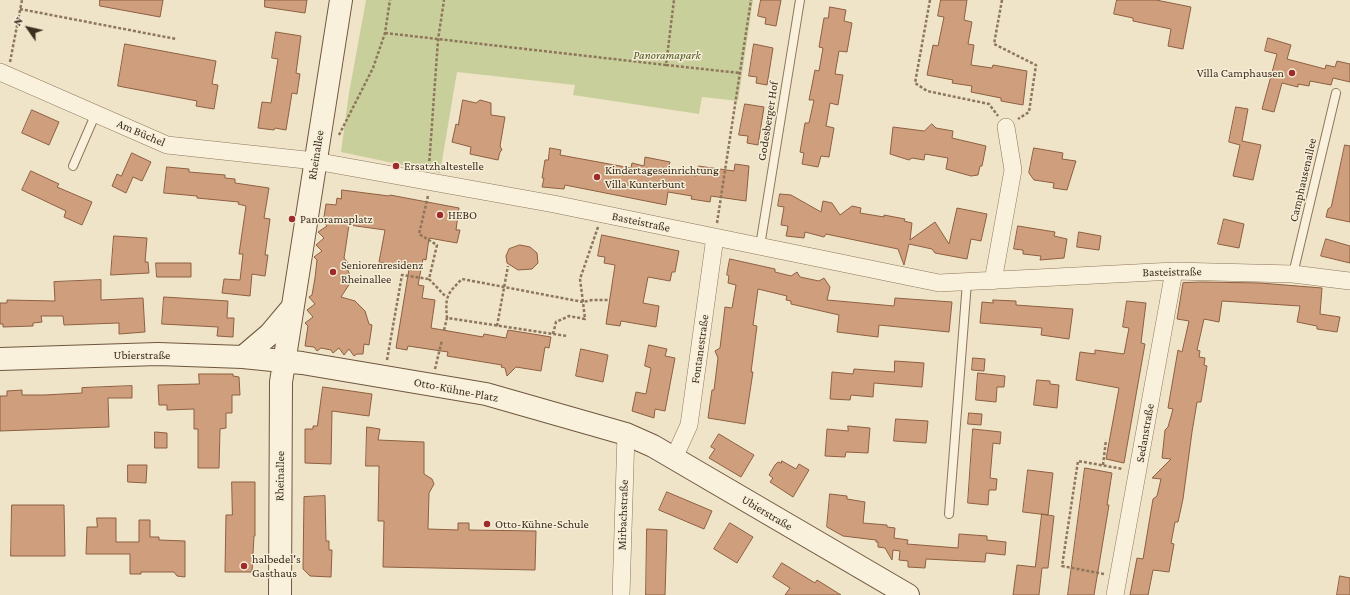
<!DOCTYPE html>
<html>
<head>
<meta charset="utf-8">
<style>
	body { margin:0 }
	#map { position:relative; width:1350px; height:595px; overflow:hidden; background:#f0e4c8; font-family:"Crimson Pro",serif }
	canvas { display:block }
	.north { position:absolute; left:8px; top:8px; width:40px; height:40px; -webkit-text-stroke:3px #f7eed8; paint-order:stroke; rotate:304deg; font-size:11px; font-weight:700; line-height:16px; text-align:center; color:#3d2e20 }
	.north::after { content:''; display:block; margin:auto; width:14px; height:18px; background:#3d2e20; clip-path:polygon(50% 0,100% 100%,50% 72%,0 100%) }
</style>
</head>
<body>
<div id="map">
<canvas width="1350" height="595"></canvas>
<div class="north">N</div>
</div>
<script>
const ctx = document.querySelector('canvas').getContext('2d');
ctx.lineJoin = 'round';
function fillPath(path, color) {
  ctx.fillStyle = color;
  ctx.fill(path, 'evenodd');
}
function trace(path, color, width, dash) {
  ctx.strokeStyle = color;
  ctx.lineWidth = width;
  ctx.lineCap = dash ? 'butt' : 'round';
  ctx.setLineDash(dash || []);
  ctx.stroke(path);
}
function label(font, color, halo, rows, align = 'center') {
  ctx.font = font + ' "Crimson Pro",serif';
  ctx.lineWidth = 3;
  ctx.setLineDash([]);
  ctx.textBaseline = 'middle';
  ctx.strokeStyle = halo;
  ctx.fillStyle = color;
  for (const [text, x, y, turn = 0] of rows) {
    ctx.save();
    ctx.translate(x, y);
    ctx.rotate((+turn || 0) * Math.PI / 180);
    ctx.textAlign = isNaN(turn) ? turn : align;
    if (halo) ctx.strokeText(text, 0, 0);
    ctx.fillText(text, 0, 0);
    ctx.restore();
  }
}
const green = new Path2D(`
	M366 0H753L738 101 702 97 699 114 573 95 575 85 457 72 440 173 341 152 349 93Z`);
const building = new Path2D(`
	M100 0H163L160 17 100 6Z
	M265 0H307L305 13 265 7Z
	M761 0H781L776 26 765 24 766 18 758 16Z
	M941 0H967L964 20 972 22 968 44 974 45 971 65 992 68 993 65 1027 71 1023 105 1001 101V98L971 92 972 86 952 83 953 80 927 75 933 45 938 46 944 17 938 16Z
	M1117 0H1156L1191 7 1183 49 1168 46 1171 29 1133 21V18L1114 14Z
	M830 7 846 10 844 21 852 23 847 52 839 51 835 74 843 75 838 105 830 103 828 115 826 126 834 128 829 157 821 156 818 167 802 164 804 153 800 152 805 123H809L814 100H809L815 70 819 71 823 48 819 47 824 18H828Z
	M276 32 301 36 296 73 300 74 297 94 292 93 286 130 275 128 274 130 258 128 262 102 271 103 278 59 272 58Z
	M1268 38 1291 45 1287 59 1325 69 1326 65 1335 67 1337 61 1350 64V82L1333 78 1331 85 1310 81 1309 86 1298 84V87L1282 83 1274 112 1262 109 1277 54 1265 51Z
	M125 44 216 61 212 84 218 85 214 109 196 106 197 101 118 86Z
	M754 44 773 48 767 85 756 83 757 77 749 76Z
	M463 100 476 103 480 100 491 103V115L505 117 500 146 502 150 500 152 498 160 470 154 471 147 452 142 456 124 458 125Z
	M745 104 764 107 758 145 747 143 748 136 739 135Z
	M1236 107 1248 109 1242 141 1261 145 1253 180 1233 176 1240 145 1229 142Z
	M32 110 59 122 49 145 22 133Z
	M932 124 936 128 953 131 952 138 986 146 982 166H980L978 175 971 176 946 169 948 158 925 154 924 160 912 158 909 160 890 154 893 127 924 131Z
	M1345 145 1350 146V222L1326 217 1328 209 1331 207Z
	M550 148 561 150 560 155 631 168 632 163 644 166 645 157 670 162 668 170 696 176 698 166 734 171 735 164 749 166 746 201 711 196 710 202 691 199 692 196 668 192 666 205 565 185 564 189 542 187 544 178H542L545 160H548Z
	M1034 148 1063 153 1062 159 1076 161 1067 190 1053 188 1054 183 1034 180 1029 173Z
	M132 153 151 162 142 181 133 177 126 193 112 186 117 174 121 176Z
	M167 167 189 169V172L225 175V178L235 179V183L269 188 264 218 270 219 265 255H268L265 276 252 274 250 296 222 293 224 279 240 280 243 254H239L246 206 238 204 239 202 197 198V196L164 193Z
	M31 171 59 184 57 187 92 202 82 225 64 217 66 211 22 190Z
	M342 190 389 196 390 195 459 208 456 230H460L457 243 429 238 426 260 423 259 418 285 424 286 422 298 435 300 431 328 483 337 484 334 506 338 508 330 551 337 549 348 545 347 541 371 516 367 507 376 505 368 501 367 502 365 447 356 448 352 408 346 407 350 396 348 409 269 379 262 385 230 349 225 344 258 348 263 347 268 352 280 341 297 355 301 365 311 369 324 372 325 369 345 364 344 363 354H357L354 356 349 349 344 355 339 348 333 353 331 350 321 348 317 351 314 347 305 346 308 326 305 323 313 317 307 310 315 304 309 297 312 295 315 278 317 260 314 257 322 251 316 245 324 238 318 232 327 226 320 219 324 217 326 204 336 205 337 198 341 199Z
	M780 194 791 195 821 212 823 201 832 203 840 215 852 206 861 208 860 213 884 217V215L905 219 904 221 912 223 910 240 935 222 949 244 957 208 987 214 981 241 971 239 967 259 935 253 932 249 909 244 904 265 898 249 826 234 824 237 805 232 804 238 786 236 788 226 781 225 784 207 778 206Z
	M1224 219 1244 224 1239 248 1218 244Z
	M1018 226 1055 232 1054 236 1067 239 1064 258 1040 260 1041 256 1023 254V250L1014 249Z
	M1079 232 1101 236 1099 250 1077 247Z
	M602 235 679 251 675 272H672L670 281 648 277 643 303 659 306 656 327 621 321 620 326 606 324 615 265 604 263 605 257 598 256Z
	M114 236 147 238 145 262H148L149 273 111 275Z
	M1326 239 1350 246V263L1321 256Z
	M520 245 530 247 537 253 538 263 532 269 518 270 507 263 506 256 509 249Z
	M730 259 775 269V272L791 276 797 272 800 277 819 281 824 278 830 287 827 300 894 306 895 298 952 302 949 332 879 325 878 337 837 332 839 315 791 304V301L786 300 787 296 758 289 753 325 757 326 751 372H753L745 424 708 418 712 390H714L718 358 715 351 720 348 725 307 732 308 736 285 728 283 729 276 727 275Z
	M156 263H191V277H157Z
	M101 280V300L143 298 145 332 119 334V323L64 325 63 316H41L42 322 33 323V326L3 327V324H0V303H7V300L55 301 54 282Z
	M1202 282 1260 283 1322 288 1320 314 1340 317 1337 332 1317 329V326L1297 322 1300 306 1222 301 1219 322 1204 319 1197 350 1200 351 1199 357 1205 358 1204 365 1207 366 1201 402H1197L1192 432 1183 499 1178 522H1175L1171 543 1174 544 1169 572 1153 570 1148 595H1130L1137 558 1143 559 1153 499 1157 496 1161 479 1152 478 1171 459 1162 458 1165 430 1168 427 1173 409 1168 408 1178 350 1182 352 1189 321 1177 319 1183 283Z
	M164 297 228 301 227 318H234L233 337 217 336 218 327 162 324Z
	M993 300 1016 301V305L1073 309 1069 339 1041 335 1042 328 980 323 982 302 993 303Z
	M1127 301 1146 303 1141 343 1145 344 1124 463 1106 459 1119 388 1076 380 1080 352 1095 354V350L1124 354 1129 328 1123 327Z
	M649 345 667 349 665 356 675 358 665 411 655 409 654 418 632 411 636 392 646 394 651 368 645 366Z
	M581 349 608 355 603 382 576 376Z
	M973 358 985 359 984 371 972 370Z
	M895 361 924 363 922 387 874 383 873 397 851 395 850 400 830 399 832 372 853 374 854 369 894 372Z
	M978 373 1005 376 1004 387H997L996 402 976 400Z
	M199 374H233V376L239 377 240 395H232V413H226V428L220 429 219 468H198V429H194V409L167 410V405H159L158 385 199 384Z
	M1037 380 1050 381V384L1059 385 1057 408 1034 405Z
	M132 386V398H108L109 427 0 431V396H7V391L22 390V395H44L82 393V388Z
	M323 387 372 394 369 416 332 411 331 464 305 463V429H313V426H317Z
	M969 413 982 414 981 425 968 424Z
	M896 419 928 421 926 443 894 441Z
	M848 426 870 428 868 453 846 452 845 457 825 456 827 429 848 431Z
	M367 427 380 429 378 440 424 442V474L432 479 434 484 429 493 428 529 458 530V523H469V530L536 531 535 570 383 567 384 521H378L379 466H366Z
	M973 429 1001 432 1000 444 993 443 990 478 997 479 996 490H989L988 505 968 503Z
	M155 432 167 433V448H155Z
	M719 434 754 455 741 477 709 458 715 449 711 447Z
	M782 461 796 469 799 464 809 470 793 497 770 482 773 478 769 475 775 465 778 462 781 463Z
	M128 465H147L146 483 128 482Z
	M1085 468 1112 473 1107 505H1109L1094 595H1068Z
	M1028 470 1053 473 1048 515 1023 512Z
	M232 482H255V536H254L252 572H225L226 515H232Z
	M667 492 712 511 704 529 659 510Z
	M830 494 847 496V499L865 502 863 523 887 525V527L895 528 894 538 908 540 907 544 958 548 959 534 987 536V540L1006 542 1005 555 986 553 985 562 926 559 925 568 908 567V561L899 560 900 551 893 550 892 560 885 548 878 547V542H876V540L843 536 827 527Z
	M325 496 326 541H329V550H332L331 577 310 576 303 569 304 497Z
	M12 505H64L65 556H11Z
	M1042 514 1054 516 1048 568H1042L1039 595H1013L1017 565 1035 567Z
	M97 518H116V542H139V520H150V537H159V540L185 541V577L177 576 174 572H141V574H130V554H86L87 527H97Z
	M730 523 753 537 737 563 714 549Z
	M647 529 667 530 665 595H646Z
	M782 563 815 583 817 580 841 595H785L790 588 773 577Z
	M1340 576 1350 578V595H1337Z`);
const path = new Path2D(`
	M930 0 915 83 927 91 989 104 998 116
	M1002 0 994 44 1036 65 1029 112 1018 119
	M20 9 176 39
	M385 33 666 65 674 0
	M10 62 22 0
	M666 65 740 73
	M339 135 373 68 385 33 390 0
	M429 166 438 40 444 0
	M428 196 419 234 437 245 429 279 446 297
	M717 223 751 0
	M598 227 580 279 583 302 592 300H608
	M497 326 508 266
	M444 330 447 318
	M553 334 556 322 569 316 585 319 583 302 462 279C447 294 445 296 447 318 487 324 527 330 567 336
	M387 360 402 275 429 279
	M435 369 442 340
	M1103 465 1106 440
	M1104 574 1062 566 1078 461 1123 469`);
const lane = new Path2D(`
	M73 166 96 113
	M760 246 800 0
	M1293 274 1336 93
	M949 514 967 282`);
const street = new Path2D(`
	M0 72 167 145 315 161 554 204 939 283 1174 271 1293 274 1350 281
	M993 281 1013 170 1006 127
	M674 458 689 425 715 237
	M621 595 626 434
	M1115 595 1174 271`);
const secondary = new Path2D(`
	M243 357 270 334 291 309
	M0 359 158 354 243 357 302 363 486 394 626 434 653 446 908 595
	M280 595 281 382 341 0`);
const markers = [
	[1292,73,4,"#9e2a2b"],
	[396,166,4,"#9e2a2b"],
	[597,177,4,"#9e2a2b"],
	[440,215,4,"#9e2a2b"],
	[292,219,4,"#9e2a2b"],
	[333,272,4,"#9e2a2b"],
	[487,524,4,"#9e2a2b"],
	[244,566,4,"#9e2a2b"]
];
const parkNames = [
	["Panoramapark",667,55]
];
const poiNames = [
	["Villa Camphausen",1284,73,"right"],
	["Ersatzhaltestelle",404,166],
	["Kindertageseinrichtung",605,170],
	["Villa Kunterbunt",605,184],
	["HEBO",448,215],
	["Panoramaplatz",300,219],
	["Seniorenresidenz",341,265],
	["Rheinallee",341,279],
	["Otto-Kühne-Schule",495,524],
	["halbedel's",252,559],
	["Gasthaus",252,573]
];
const streetNames = [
	["Godesberger Hof",768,121,-81],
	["Am Büchel",141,133,23],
	["Rheinallee",316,155,-81],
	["Camphausenallee",1303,180,-77],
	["Basteistraße",641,222,12],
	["Basteistraße",1172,272,-1],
	["Fontanestraße",700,349,-82],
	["Ubierstraße",142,355],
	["Otto-Kühne-Platz",456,390,11],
	["Sedanstraße",1145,433,-80],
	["Rheinallee",280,476,-89],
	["Ubierstraße",767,513,31],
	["Mirbachstraße",623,515,-88]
];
fillPath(green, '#c9cf9b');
fillPath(building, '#cf9f7d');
trace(building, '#8d5f41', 1);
trace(lane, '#8d765c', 10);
trace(street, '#8d765c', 18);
trace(secondary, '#6f573f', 24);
trace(path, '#8d765c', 2.5, [3, 2]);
trace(lane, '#faf1dc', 8);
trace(street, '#faf1dc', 17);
trace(secondary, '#faf1dc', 22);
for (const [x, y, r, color] of markers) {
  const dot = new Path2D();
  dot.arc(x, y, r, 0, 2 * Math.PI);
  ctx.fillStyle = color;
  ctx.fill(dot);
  trace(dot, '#f7eed8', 1.5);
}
label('italic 12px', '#4d5a26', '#f7eed8', parkNames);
label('12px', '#3d2e20', '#f7eed8', poiNames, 'left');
label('12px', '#3d2e20', '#f7eed8', streetNames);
</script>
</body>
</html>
